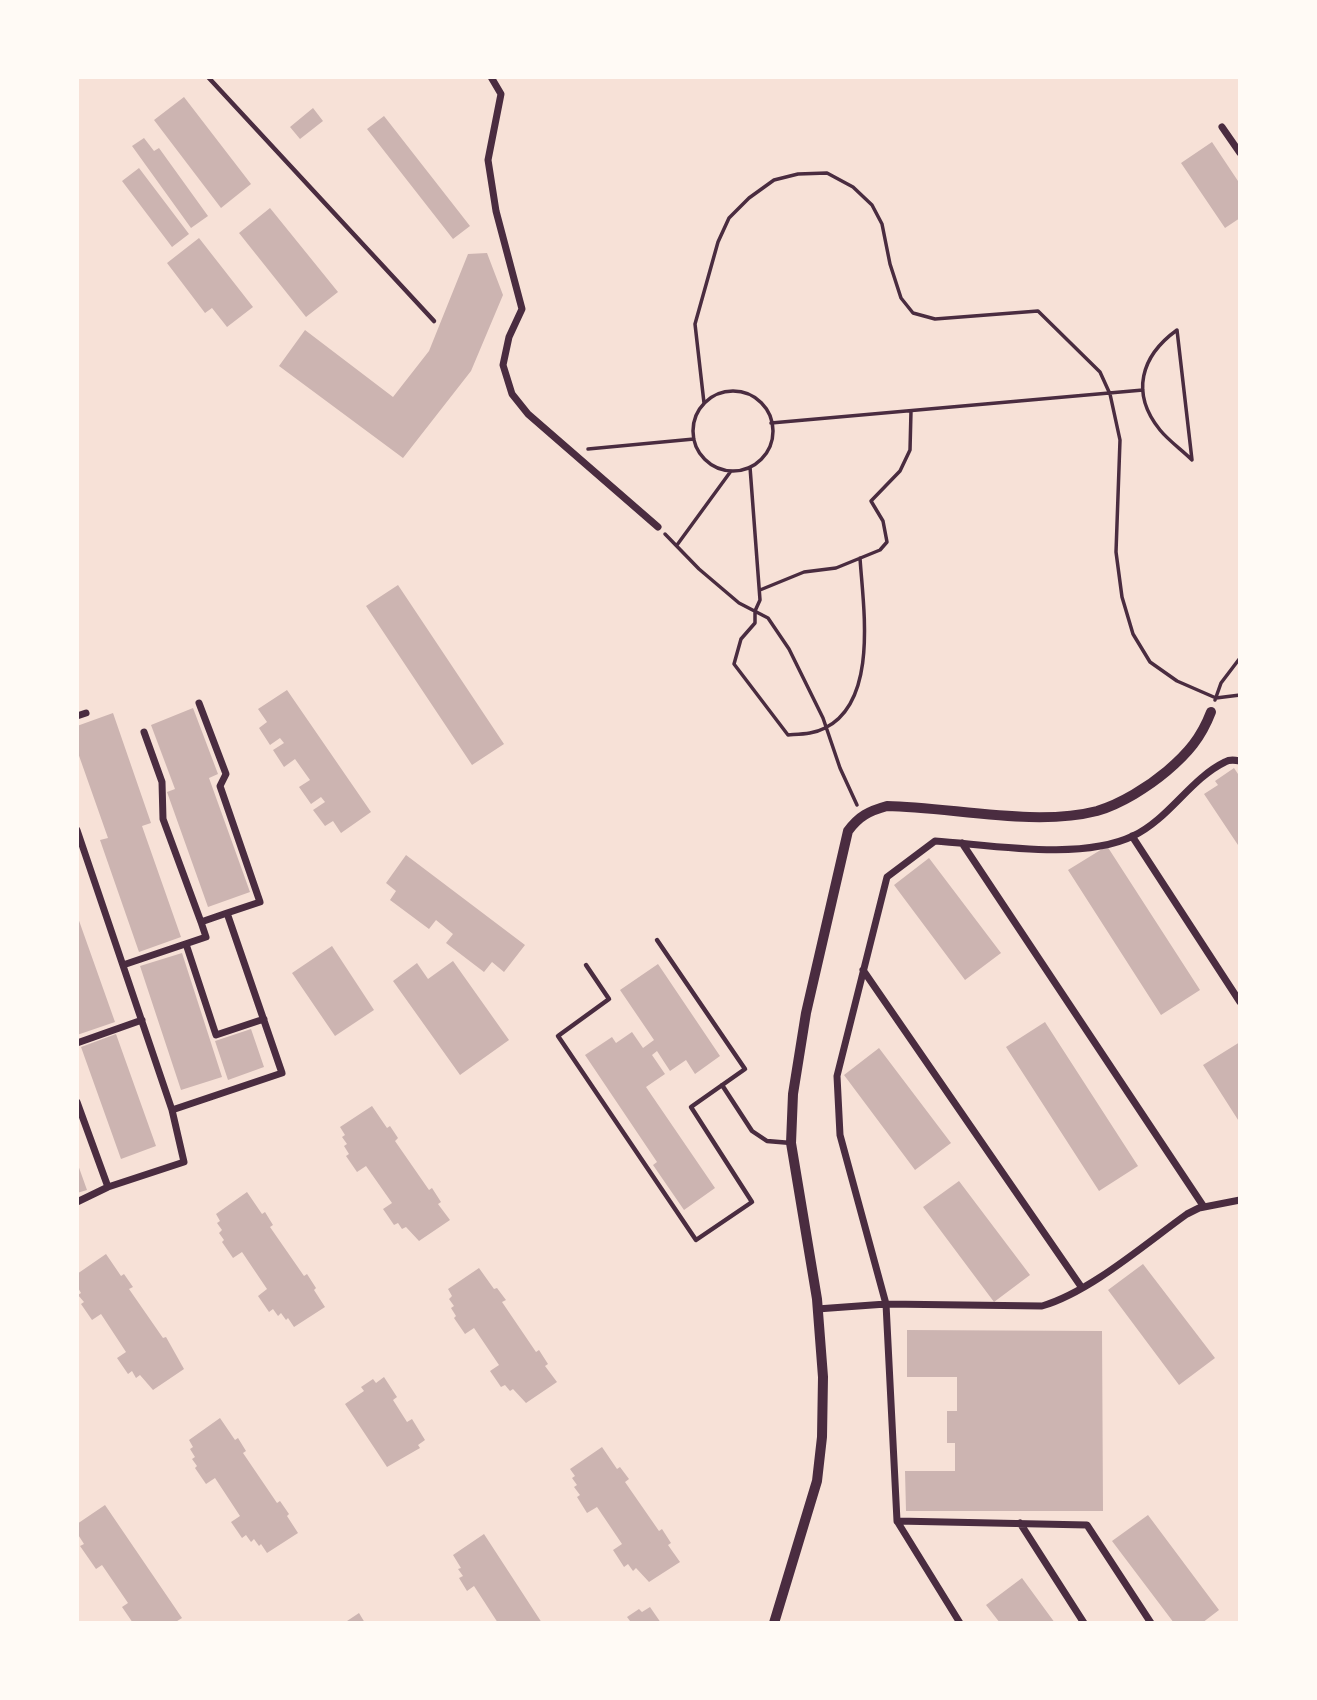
<!DOCTYPE html>
<html>
<head>
<meta charset="utf-8">
<style>
	body { margin:0 }
	#map { position:relative; width:1317px; height:1700px; overflow:hidden; background:#f7e1d7; font-family:Barlow,sans-serif }
	canvas { display:block }
	.frame { position:absolute; inset:0; border:79px solid #fffaf5; pointer-events:none }
</style>
</head>
<body>
<div id="map">
<canvas width="1317" height="1700"></canvas>
<div class="frame"></div>
</div>
<script>
const ctx = document.querySelector('canvas').getContext('2d');
ctx.lineJoin = 'round';
function fillPath(path, color) {
  ctx.fillStyle = color;
  ctx.fill(path, 'evenodd');
}
function trace(path, color, width, dash) {
  ctx.strokeStyle = color;
  ctx.lineWidth = width;
  ctx.lineCap = dash ? 'butt' : 'round';
  ctx.setLineDash(dash || []);
  ctx.stroke(path);
}
const building = new Path2D(`
	M184 97 251 184 221 208 154 120Z
	M313 108 323 121 300 139 290 127Z
	M384 116 470 226 453 239 367 129Z
	M144 138 154 151 159 148 208 216 191 228 132 146Z
	M1212 142 1240 184V218L1225 228 1181 163Z
	M139 168 189 234 172 247 122 181Z
	M270 208 338 292 306 317 239 233Z
	M199 238 253 307 227 327 212 308 205 313 167 263Z
	M487 253 503 295 471 371 403 458 279 366 305 330 393 397 429 351 468 254Z
	M398 585 504 744 472 765 366 606Z
	M287 690 371 812 341 833 333 821 325 826 313 810 325 802 321 797 311 804 299 787 310 780 295 759 284 767 273 750 284 743 280 738 270 745 259 728 267 722 258 709Z
	M193 708 218 774 209 778 250 892 208 907 167 792 175 789 151 725Z
	M113 713 151 823 142 826 181 937 139 952 100 840 108 838 77 750V726Z
	M1234 768 1240 777V848L1204 794 1218 785 1215 781Z
	M1107 846 1200 990 1161 1015 1068 870Z
	M406 855 525 945 504 972 492 962 484 972 446 943 453 934 436 920 429 929 390 900 396 891 386 883Z
	M929 858 1001 953 965 980 894 885Z
	M77 915 115 1022 77 1035Z
	M332 946 374 1010 335 1036 292 973Z
	M182 953 222 1077 181 1090 140 966Z
	M453 961 509 1040 460 1075 393 981 417 963 428 979Z
	M658 964 720 1056 695 1074 686 1060 670 1071 657 1051 652 1055 665 1074 646 1087 715 1188 684 1210 653 1165 657 1162 585 1055 612 1037 616 1043 632 1032 643 1048 654 1040 620 990Z
	M1045 1022 1138 1166 1099 1191 1006 1047Z
	M251 1029 264 1067 228 1080 215 1041Z
	M116 1034 156 1146 121 1159 81 1047Z
	M1240 1042V1123L1203 1065Z
	M879 1048 951 1143 915 1170 844 1075Z
	M372 1106 387 1128 390 1126 398 1138 395 1141 429 1190 432 1188 441 1202 438 1204 450 1220 419 1241 406 1227 402 1229 398 1223 394 1225 383 1209 392 1203 366 1166 357 1172 346 1156 349 1154 344 1146 347 1144 342 1137 345 1135 340 1127Z
	M77 1162 87 1190 77 1193Z
	M959 1181 1030 1275 994 1302 923 1207Z
	M247 1192 262 1214 265 1212 273 1225 270 1227 304 1276 307 1274 316 1288 314 1290 325 1307 294 1327 288 1318 286 1320 281 1313 278 1316 273 1309 269 1312 258 1296 267 1289 242 1252 233 1258 222 1242 224 1240 219 1233 222 1230 217 1223 220 1221 216 1214Z
	M106 1254 121 1276 124 1274 133 1287 129 1289 163 1338 166 1337 184 1369 153 1390 140 1375 136 1378 132 1371 128 1374 117 1358 126 1352 101 1314 92 1320 81 1304 84 1302 78 1295 81 1293 77 1286 79 1283 77 1274Z
	M1143 1264 1215 1358 1179 1385 1108 1290Z
	M479 1268 494 1289 497 1288 506 1300 502 1302 536 1352 539 1350 548 1364 545 1366 557 1382 526 1403 513 1389 510 1391 505 1385 501 1387 490 1371 499 1365 474 1328 465 1334 454 1318 456 1316 451 1308 454 1306 449 1299 452 1296 448 1289Z
	M907 1330 1102 1331 1103 1511H906L905 1471H955V1443H947V1411H957V1377H907Z
	M384 1377 397 1397 393 1400 407 1422 412 1419 425 1440 418 1445 420 1448 387 1467 345 1404 364 1391 361 1387 373 1379 376 1383Z
	M220 1418 235 1440 238 1438 246 1451 243 1453 277 1503 280 1501 289 1514 287 1516 298 1533 267 1553 261 1544 259 1546 254 1539 251 1542 246 1535 242 1538 231 1522 240 1516 215 1478 206 1484 195 1468 197 1466 192 1459 195 1457 190 1449 193 1447 189 1440Z
	M602 1447 617 1469 620 1467 629 1479 625 1482 659 1531 662 1529 671 1543 668 1545 680 1562 649 1582 636 1568 633 1571 628 1564 624 1567 613 1550 622 1544 597 1507 587 1513 577 1497 580 1495 574 1487 577 1485 572 1478 575 1476 570 1469Z
	M105 1505 182 1618 174 1623H133L122 1607 128 1603 102 1565 96 1569 80 1546 84 1544 77 1533V1524Z
	M1148 1515 1219 1610 1202 1623H1174L1112 1541Z
	M484 1534 542 1623H498L474 1586 467 1591 459 1578 463 1576 458 1569 461 1568 453 1555Z
	M1022 1578 1055 1623H1000L986 1605Z
	M650 1607 661 1623H627L630 1621 627 1617 639 1609 642 1612Z
	M359 1613 365 1623H344Z`);
const path = new Path2D(`
	M1177 330 1192 460C1182 450 1169 441 1160 430 1130 393 1141 356 1177 330Z
	M693 431a40 40 0 1 1 80 0a40 40 0 1 1-80 0Z
	M704 403 695 324 718 242 729 218 749 198 774 180 798 174 827 173 853 187 872 205 882 224 890 264 901 298 913 313 935 319 1038 311 1100 372 1110 394 1120 440 1116 552 1122 597 1133 634 1150 662 1177 681 1216 698 1240 695
	M771 423 1143 390
	M588 449 694 439
	M750 467 760 600 755 611V623L741 639 734 664 788 735C801 734 814 734 825 728 879 701 863 606 860 558
	M665 534 699 569 739 603 768 618 789 649 823 718 840 768 857 805
	M677 545 731 471
	M760 590 804 572 836 568 880 550 887 542 883 521 871 501 900 471 910 450 911 411
	M1215 700 1221 683 1240 658`);
const service = new Path2D(`
	M208 77 434 321
	M586 965 609 999 558 1036 696 1240 752 1202 691 1107 745 1069 657 940
	M722 1085 752 1131 767 1141 791 1143`);
const minor = new Path2D(`
	M491 77 501 94 488 160 496 211 522 309 509 337 503 365 512 394 528 414 658 527
	M1222 127 1240 153
	M77 716 86 713
	M144 732 162 782 163 819 201 922 227 913
	M77 830 172 1110 282 1073 227 913 260 902 220 786 226 774 199 703
	M1132 836 1240 1002
	M962 843 1204 1207
	M186 944 216 1035 264 1019
	M123 965 206 937 201 922
	M863 970 1082 1288
	M77 1043 142 1020
	M77 1102 108 1187
	M77 1202 108 1187 184 1162 172 1110
	M817 1309 886 1304 1042 1306C1090 1292 1145 1244 1187 1214L1199 1208 1240 1200
	M897 1521 1087 1525 1151 1623
	M1020 1523 1084 1623
	M960 1623 897 1521 886 1304 840 1135 837 1076 887 877 935 841C992 845 1081 861 1133 836 1169 819 1190 779 1225 762 1230 759 1235 760 1240 761`);
const tertiary = new Path2D(`
	M774 1623 817 1481 822 1437 823 1377 817 1299 791 1143 793 1094 806 1013 848 831C859 816 869 811 887 806 951 807 1035 827 1097 811 1121 804 1148 787 1167 771 1188 753 1201 738 1211 712`);
fillPath(building, '#ccb4b1');
trace(path, '#4a2c40', 3.5);
trace(service, '#4a2c40', 4.5);
trace(minor, '#4a2c40', 7);
trace(tertiary, '#4a2c40', 10);
</script>
</body>
</html>
